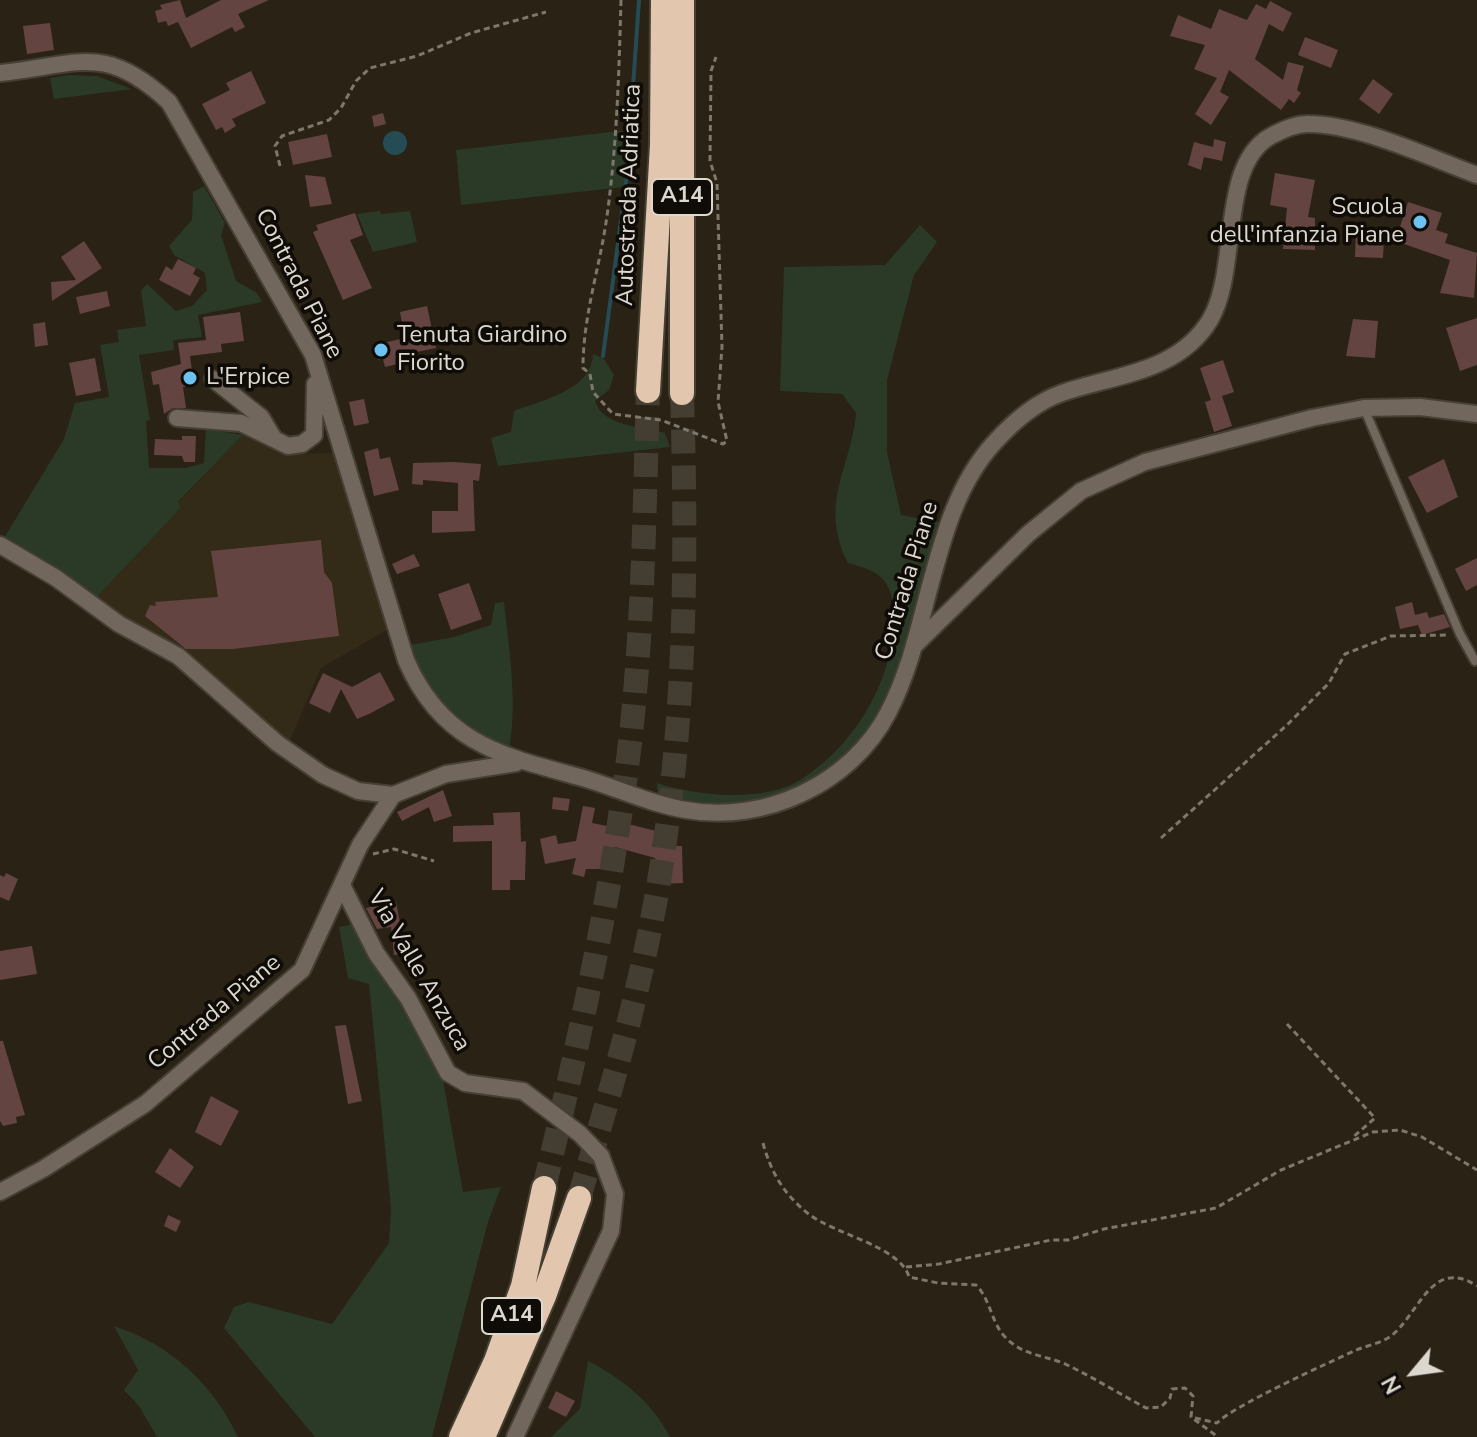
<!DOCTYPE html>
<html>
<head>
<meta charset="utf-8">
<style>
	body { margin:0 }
	#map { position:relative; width:1477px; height:1437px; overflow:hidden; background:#292215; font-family:"Nunito Sans",sans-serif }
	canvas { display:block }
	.north { position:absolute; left:1373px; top:1333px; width:80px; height:80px; -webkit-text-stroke:6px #0f0c07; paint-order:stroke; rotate:241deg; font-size:22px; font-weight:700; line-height:32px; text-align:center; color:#dcd7cf }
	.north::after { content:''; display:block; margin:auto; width:28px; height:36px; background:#dcd7cf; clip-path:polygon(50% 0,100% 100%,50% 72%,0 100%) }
</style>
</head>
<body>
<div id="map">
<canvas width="1477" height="1437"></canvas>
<div class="north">N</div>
</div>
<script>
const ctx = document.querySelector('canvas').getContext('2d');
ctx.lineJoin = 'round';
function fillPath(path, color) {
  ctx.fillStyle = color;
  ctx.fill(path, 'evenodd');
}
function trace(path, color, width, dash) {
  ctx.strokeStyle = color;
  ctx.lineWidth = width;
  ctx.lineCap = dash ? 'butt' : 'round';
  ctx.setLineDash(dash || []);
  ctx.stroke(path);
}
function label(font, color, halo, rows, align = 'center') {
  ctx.font = font + ' "Nunito Sans",sans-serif';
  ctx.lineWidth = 7;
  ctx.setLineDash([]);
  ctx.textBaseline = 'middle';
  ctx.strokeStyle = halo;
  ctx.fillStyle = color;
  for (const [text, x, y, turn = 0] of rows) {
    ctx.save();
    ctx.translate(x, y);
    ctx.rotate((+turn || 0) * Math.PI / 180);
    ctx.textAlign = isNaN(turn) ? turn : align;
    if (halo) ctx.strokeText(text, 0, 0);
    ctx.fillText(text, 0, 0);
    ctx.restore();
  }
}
const built = new Path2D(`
	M243 435 285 454 333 453 387 630 321 668 288 745 94 600 181 508 178 503Z`);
const green = new Path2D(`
	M69 75 97 76 132 89 54 99 50 78Z
	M628 130 624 187 461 205 456 150Z
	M204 186 225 223 221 235 236 281 257 293 262 302 198 315 202 337 173 340 174 350 139 355 150 420 146 421 149 468H186L204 463 206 429 243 435 178 502 181 508 94 600 1 543 64 439 75 403 109 397 100 345 119 342 117 330 146 326 141 291 147 284 176 311 192 306 207 290 205 273 174 255 169 246 192 220 193 192Z
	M380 211 381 214 410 211 417 242 373 252 357 214Z
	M920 225 937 242 914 275 887 380V452L901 515 938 522 905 655 884 713 852 756 793 794 713 812 658 799 657 783C697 796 763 803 800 780 852 748 892 684 893 623 893 609 894 594 885 582 877 570 861 567 848 563 818 502 851 470 856 413L842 394 780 391 784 267 885 265Z
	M593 354 604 359 614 375 609 390 595 401C603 427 643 426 665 433L670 447 498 466 491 438 511 432 514 411C542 400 592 390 593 354Z
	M504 602C509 650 518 702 509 750 460 730 427 696 410 645L454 637 491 625 495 603Z
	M357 923 416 1021 443 1080 463 1192 501 1187 488 1222 432 1437H315L224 1328 234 1307 249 1302 332 1324 389 1243 391 1208 369 984 348 978 339 927Z
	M114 1326C170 1344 213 1384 238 1437H157L139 1406 124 1390 138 1370Z
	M588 1361C623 1379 652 1402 670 1437H551L580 1409Z`);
const water = new Path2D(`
	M383 143a12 12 0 1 1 24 0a12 12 0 1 1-24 0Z`);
const stream = new Path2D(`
	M603 356 627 175 639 0`);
const building = new Path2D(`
	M180 0 186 18 221 0H269L238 14 245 27 235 32 232 27 191 48 178 22 168 26 166 21 158 23 155 11 162 9 160 5Z
	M1270 1 1292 13 1283 32 1269 24 1255 59 1283 80 1288 62 1304 66 1297 90 1301 93 1294 103 1289 99 1281 110 1229 70 1220 92 1229 97 1211 125 1195 114 1217 78 1194 69 1205 45 1170 36 1178 15 1211 29 1219 9 1247 20 1256 4 1266 9Z
	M50 23 54 50 27 54 23 26Z
	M1305 37 1338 50 1331 68 1298 55Z
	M251 71 266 103 232 119 236 126 225 133 222 127 216 130 202 104 230 90 226 83Z
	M1373 79 1393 94 1379 114 1359 99Z
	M383 113 386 124 374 127 372 116Z
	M327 134 332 157 293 165 288 142Z
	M1214 139 1226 142 1222 161 1204 157 1201 170 1188 165 1194 142 1213 147Z
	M1275 173 1315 180 1308 217 1315 218V250L1283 249 1287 208 1270 205Z
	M305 175 325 177 332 204 310 207Z
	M1408 202 1442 213 1436 230 1448 234 1445 243 1477 253 1474 298 1440 293 1450 260 1384 237 1383 258 1355 257 1356 229 1399 230Z
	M355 213 363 235 350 240 372 288 343 300 313 232 318 230 316 225Z
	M84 241 102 268 52 301 51 282 76 280 61 257Z
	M178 259 196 268 193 274 200 278 190 296 159 280 166 266 172 270Z
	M107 291 110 306 80 314 76 297Z
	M427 306 436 348 407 354 410 361 385 367 383 359 378 360 374 345 405 338 400 312Z
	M240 312 244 341 221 344 222 352 190 356 194 385 183 387 186 408H173L164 414 159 384 153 385 151 372 181 364 178 343 206 340 203 317Z
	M1477 318V365L1460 371 1446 328Z
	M1353 319 1378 321 1375 358 1346 356Z
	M45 322 48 345 35 347 33 324Z
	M95 358 101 391 76 396 69 363Z
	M1223 360 1234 392 1222 396 1232 426 1214 432 1205 402 1211 400 1200 368Z
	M364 399 369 423 354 426 349 402Z
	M182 436H196L195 462H184L182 456 154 455 155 439 182 440Z
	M378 448 380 459 390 457 399 490 374 496 364 452Z
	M1444 459 1458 497 1427 513 1408 477Z
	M454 462 481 464 479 481 473 480 475 531 432 533V511H458V483L423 480V485L412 484 413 463Z
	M321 540 324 572 332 583 339 636 233 649H186L145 616 150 605 156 606 155 602 218 597 211 551Z
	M414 554 420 566 397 574 392 564Z
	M1477 558V585L1466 591 1455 569Z
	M469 583 482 619 451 630 438 594Z
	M1412 602 1415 615 1427 612 1429 618 1444 614 1450 627 1422 635 1418 625 1400 629 1395 607Z
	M380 672 395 700 371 713 357 719 341 689 330 713 309 703 323 673 352 687Z
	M443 790 452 816 434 822 429 807 402 821 397 812Z
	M553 797 570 799 568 811 552 809Z
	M583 806 595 808 592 823 627 830 628 824 656 831 652 846H682L683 883 657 884 655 858 615 847 613 856 604 854 601 869H586L584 877 572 874 576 858 545 864 540 839 556 835 558 844 576 841Z
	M520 812 521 842 526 841 525 880H510V890H492V841L453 842V826L494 825 493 813Z
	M6 873 18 879 9 901 0 897V875L4 877Z
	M396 902 406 954 394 955 391 927 377 929 366 908Z
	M32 946 37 974 0 980V951Z
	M346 1025 362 1101 348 1104 335 1026Z
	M0 1041H3L25 1115 16 1117 17 1123 3 1126 0 1121Z
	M211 1096 239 1111 221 1146 195 1132Z
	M170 1148 194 1167 180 1188 155 1172Z
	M168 1215 181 1221 176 1232 164 1226Z
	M556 1391 575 1401 566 1417 548 1408Z`);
const highwayTunnel = new Path2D(`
	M544 1188C575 1058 604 929 623 796 643 662 644 526 648 391
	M579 1198C610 1093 641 989 659 881 686 717 687 559 682 393`);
const path = new Path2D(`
	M621 0C619 72 617 144 607 216 600 267 583 315 583 368L590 374 593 392 613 414 661 420 723 444 727 441 718 402 722 347 717 183 710 161 711 71 716 57
	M280 166 275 146 282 136 329 120 341 108 356 81 370 68 417 56 471 33 546 12
	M1161 838 1287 725 1329 683 1345 654 1391 636 1447 635
	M373 854 394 849 434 861
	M1287 1024 1375 1118 1352 1138
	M763 1143C771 1173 785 1196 810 1215 835 1234 901 1247 909 1277L938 1283 976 1285C991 1300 991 1323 1006 1338 1023 1355 1042 1355 1063 1363 1091 1376 1118 1393 1146 1408L1161 1407 1170 1398 1172 1389 1185 1388 1193 1396 1191 1417 1218 1437
	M906 1267 939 1264 1051 1240H1068L1104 1229 1216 1208 1281 1170 1373 1132 1400 1130 1422 1137 1477 1170
	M1195 1418 1217 1423C1233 1406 1328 1363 1354 1351 1365 1346 1378 1344 1388 1338 1418 1319 1430 1255 1477 1286`);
const lane = new Path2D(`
	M1364 408 1460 634 1475 661`);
const street = new Path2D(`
	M0 73C79 65 104 42 169 102L313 355 406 660C442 744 503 756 583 778 617 788 650 804 686 810 764 824 851 784 888 713 907 677 917 636 927 597 942 542 955 486 994 443 1012 423 1036 402 1062 393 1113 375 1178 373 1210 320 1240 270 1218 165 1271 136 1282 130 1296 124 1308 124 1359 124 1428 157 1477 175
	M213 379 261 417 273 437
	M177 418 241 423 288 446 302 444 314 435 315 384
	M0 545 56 578 119 624 178 656 277 743 323 775 358 791 393 795
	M916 644 1028 534 1081 491 1145 462 1312 418 1364 408 1420 407 1477 414
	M343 887 376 953 408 998 448 1073 465 1083 523 1091 580 1134 601 1156 615 1194 611 1231 515 1437
	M0 1192 43 1169 145 1104 302 970 360 845 393 795 446 774 516 763`);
const highway = new Path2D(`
	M648 391 662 145 663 0
	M682 393V0
	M461 1437 496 1361 523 1286 544 1188
	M483 1437 544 1296 579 1198`);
const markers = [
	[1420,222,8,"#6cc3f2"],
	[381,350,8,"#6cc3f2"],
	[190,378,8,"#6cc3f2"]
];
const shields = [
	[682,197,60],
	[512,1316,60]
];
const shieldNames = [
	["A14",682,197],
	["A14",512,1316]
];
const streetNames = [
	["Autostrada Adriatica",630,195,-88],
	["Contrada Piane",298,284,63],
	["Contrada Piane",908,581,-73],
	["Via Valle Anzuca",418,971,60],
	["Contrada Piane",215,1013,-40]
];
const poiNames = [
	["Scuola",1404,208,"right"],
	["dell'infanzia Piane",1404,236,"right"],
	["Tenuta Giardino",397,336],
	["Fiorito",397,364],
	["L'Erpice",206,378]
];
fillPath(built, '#332a17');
fillPath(green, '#2a3a26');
fillPath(water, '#254c54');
trace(stream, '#254c54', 4);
fillPath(building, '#644440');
trace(highwayTunnel, '#443d31', 24, [24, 12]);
trace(lane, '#463f33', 12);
trace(street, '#463f33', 20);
trace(highway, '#463f33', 28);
trace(path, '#7d776c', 3, [6, 4]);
trace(lane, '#72675d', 8);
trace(street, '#72675d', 16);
trace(highway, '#e2c6ae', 24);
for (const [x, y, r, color] of markers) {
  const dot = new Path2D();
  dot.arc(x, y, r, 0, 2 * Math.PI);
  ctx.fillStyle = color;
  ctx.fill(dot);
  trace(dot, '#0f0c07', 3);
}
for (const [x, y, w] of shields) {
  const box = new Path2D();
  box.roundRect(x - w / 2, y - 18, w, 36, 6);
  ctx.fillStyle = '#0f0c07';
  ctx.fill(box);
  trace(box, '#dcd7cf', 2);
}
label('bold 22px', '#dcd7cf', null, shieldNames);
label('24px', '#dcd7cf', '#0f0c07', streetNames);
label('24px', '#dcd7cf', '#0f0c07', poiNames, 'left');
</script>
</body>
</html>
